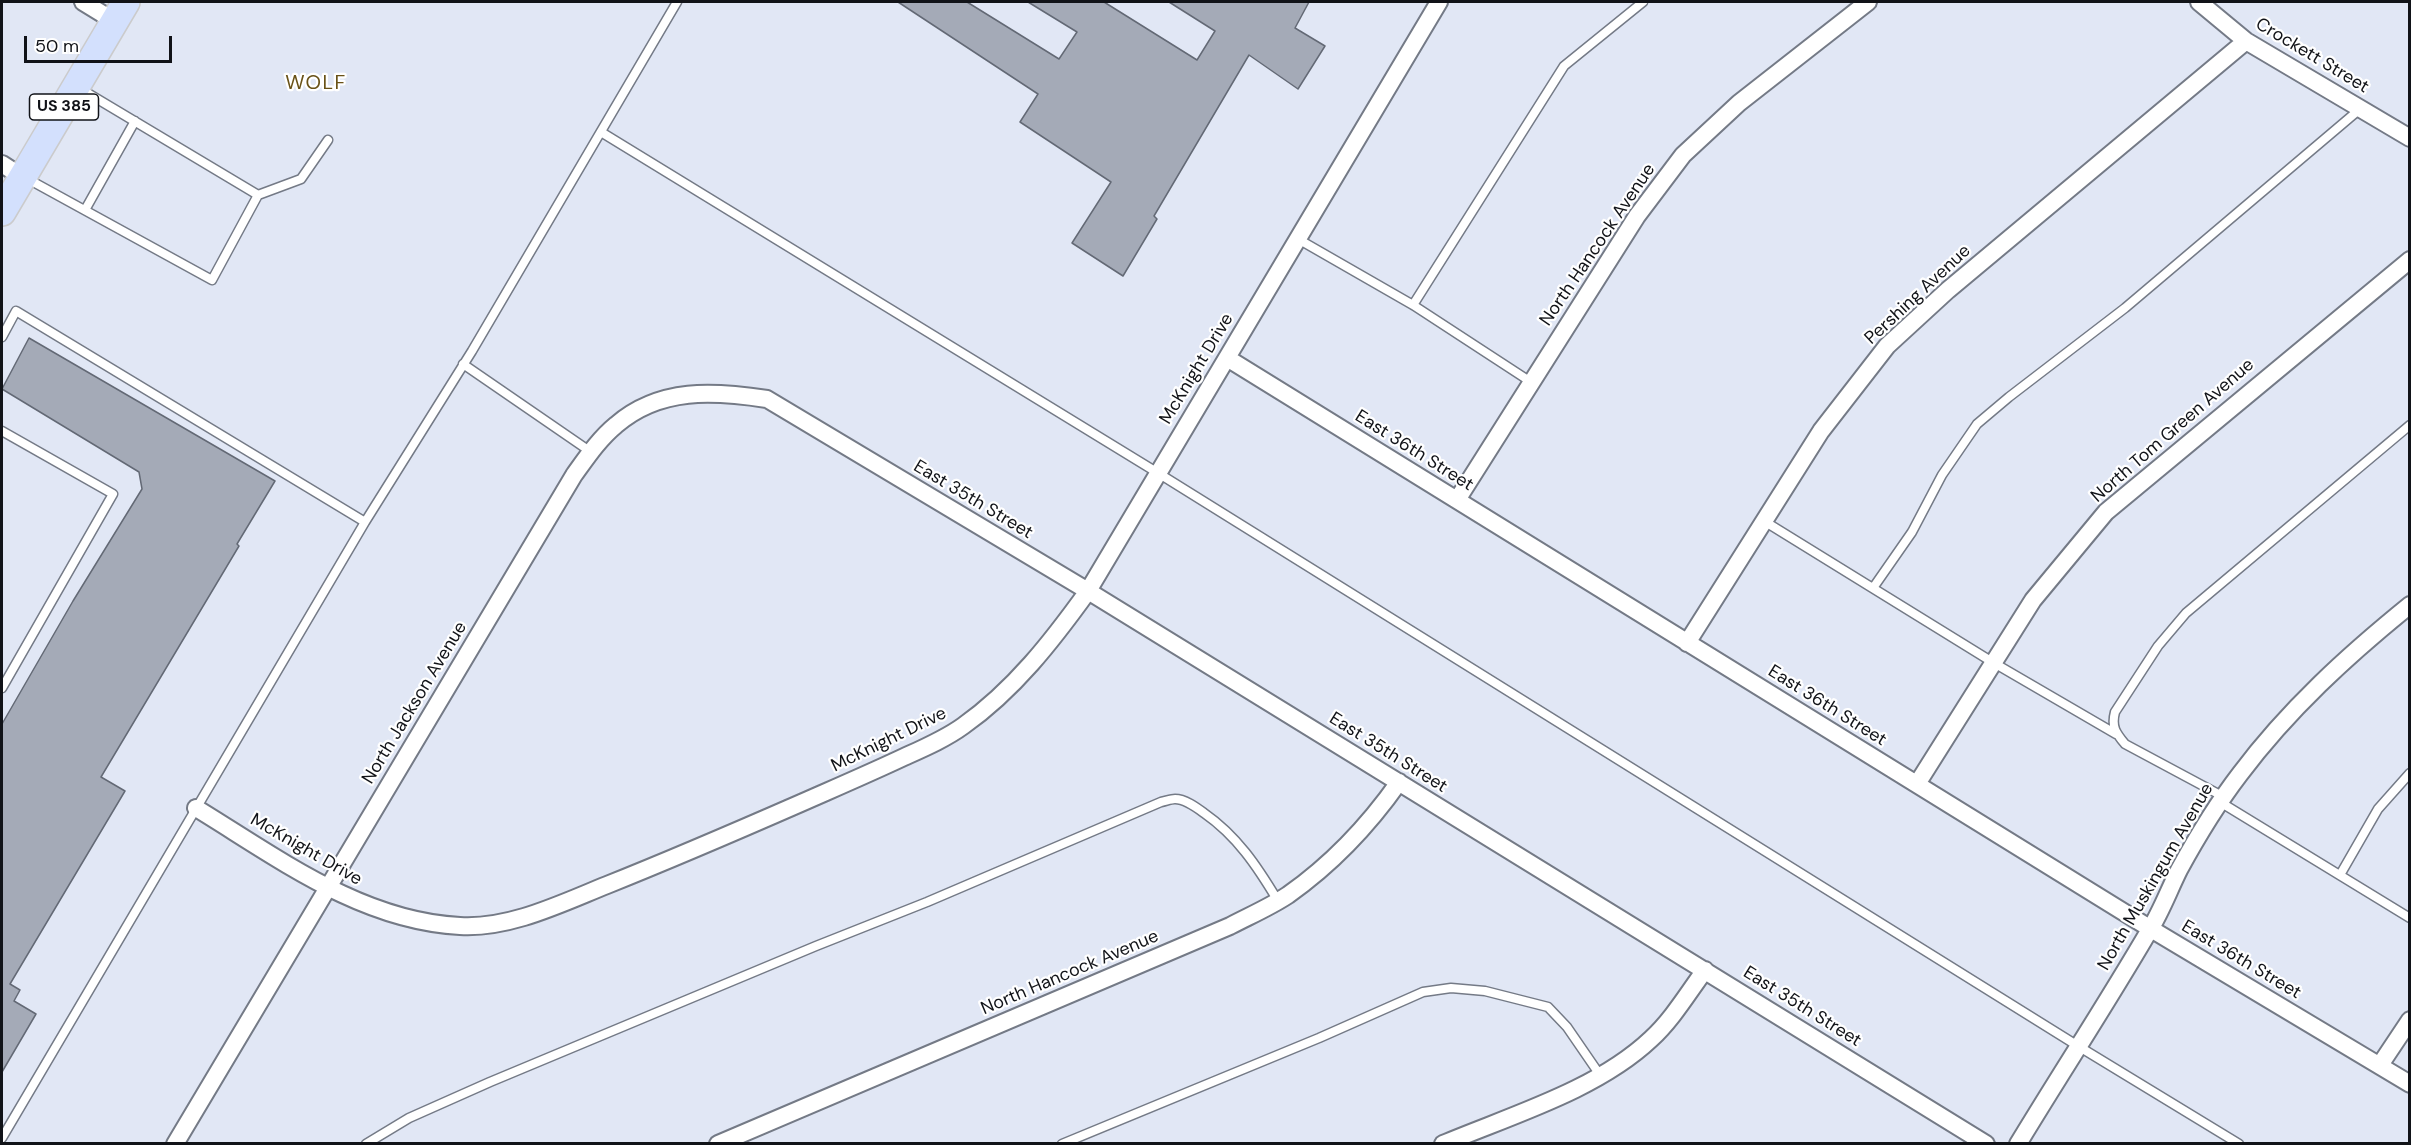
<!DOCTYPE html>
<html>
<head>
<meta charset="utf-8">
<style>
	body { margin:0 }
	#map { position:relative; width:2411px; height:1145px; overflow:hidden; background:#e1e7f5; font-family:"DM Sans",sans-serif }
	canvas { display:block }
	.frame { position:absolute; inset:0; border:3px solid #111318; pointer-events:none }
	.scale { position:absolute; left:24px; top:36px; width:148px; height:27px; box-sizing:border-box; border:3px solid #111318; border-top:0; padding-left:8px; font-size:18px; line-height:21px; white-space:nowrap; color:#111318; -webkit-text-stroke:4px #fff; paint-order:stroke }
</style>
</head>
<body>
<div id="map">
<canvas width="2411" height="1145"></canvas>
<div class="frame"></div>
<div class="scale">50 m</div>
</div>
<script>
const ctx = document.querySelector('canvas').getContext('2d');
ctx.lineJoin = 'round';
function fillPath(path, color) {
  ctx.fillStyle = color;
  ctx.fill(path, 'evenodd');
}
function trace(path, color, width, dash) {
  ctx.strokeStyle = color;
  ctx.lineWidth = width;
  ctx.lineCap = dash ? 'butt' : 'round';
  ctx.setLineDash(dash || []);
  ctx.stroke(path);
}
function label(font, color, halo, rows, align = 'center') {
  ctx.font = font + ' "DM Sans",sans-serif';
  ctx.lineWidth = 4.5;
  ctx.setLineDash([]);
  ctx.textBaseline = 'middle';
  ctx.strokeStyle = halo;
  ctx.fillStyle = color;
  for (const [text, x, y, turn = 0] of rows) {
    ctx.save();
    ctx.translate(x, y);
    ctx.rotate((+turn || 0) * Math.PI / 180);
    ctx.textAlign = isNaN(turn) ? turn : align;
    if (halo) ctx.strokeText(text, 0, 0);
    ctx.fillText(text, 0, 0);
    ctx.restore();
  }
}
const building = new Path2D(`
	M898 2H967L1059 59 1077 32 1028 2H1104L1197 60 1215 31 1169 2H1309L1295 28 1325 46 1298 89 1249 55 1154 216 1157 219 1123 276 1072 243 1111 182 1020 122 1038 94Z
	M29 338 275 481 237 544 239 546 101 777 125 791 10 984 20 990 14 1001 36 1014 2 1072V724L73 601 142 489 139 472 2 389Z`);
const lane = new Path2D(`
	M601 132 1158 473 2078 1046 2239 1144
	M26 178 212 280 258 195 79 88
	M258 195 301 179 328 140
	M85 210 135 121
	M1298 239 1413 305 1531 382
	M1413 305 1564 66 1643 2
	M2 337 16 311 365 522 2 1138
	M463 364 591 452
	M2 431 113 494 2 688
	M1764 521 1994 663 2116 734
	M365 522 472 351 677 2
	M1873 588 1912 532 1942 475 1977 424 2009 397 2125 308 2360 109
	M2224 797 2125 744C2116 733 2111 727 2115 712L2158 646 2186 613 2410 425
	M2220 802 2410 918
	M2340 875 2378 809 2410 773
	M366 1144 409 1118 490 1082 816 946 927 902 1161 802C1166 801 1171 799 1175 799 1185 799 1196 807 1204 813 1237 836 1257 866 1278 901
	M1062 1144 1319 1038 1423 992 1451 988 1485 991 1548 1007 1567 1027 1600 1075`);
const street = new Path2D(`
	M83 2 114 21
	M2199 2 2246 41 2410 138
	M2 164 22 177
	M1227 358 2151 929 2410 1084
	M1457 500 1637 216 1683 155 1739 103 1868 2
	M1687 643 1821 431 1887 346 1948 290 2246 41
	M1917 784 2033 600 2106 512 2410 260
	M196 808C278 858 361 921 460 926 510 929 562 903 607 885 672 859 737 831 801 803 835 788 870 773 904 757 924 748 945 739 963 726 1014 690 1052 641 1088 591L1439 2
	M2380 1065 2410 1020
	M175 1144 574 475C587 457 599 439 616 425 660 387 714 391 767 399L1088 591 1986 1144
	M718 1144 1230 926C1249 916 1270 907 1288 895 1332 864 1368 826 1399 782
	M1443 1144C1512 1115 1597 1090 1651 1039 1672 1020 1688 993 1705 970
	M2018 1144C2061 1073 2107 1003 2149 931 2161 912 2169 890 2179 870 2197 837 2217 804 2240 774 2288 710 2347 656 2410 605`);
const primary = new Path2D(`
	M2 212 126 2`);
const shields = [
	[64,107,69]
];
const shieldNames = [
	["US 385",64,107]
];
const streetNames = [
	["Crockett Street",2312,56,31],
	["North Hancock Avenue",1598,245,-56],
	["Pershing Avenue",1918,295,-43],
	["McKnight Drive",1197,369,-59],
	["North Tom Green Avenue",2173,431,-41],
	["East 36th Street",1414,451,32],
	["East 35th Street",973,500,31],
	["North Jackson Avenue",415,703,-59],
	["East 36th Street",1827,706,32],
	["McKnight Drive",889,740,-26],
	["East 35th Street",1388,753,32],
	["McKnight Drive",306,850,30],
	["North Muskingum Avenue",2156,877,-60],
	["East 36th Street",2241,960,31],
	["North Hancock Avenue",1070,973,-23],
	["East 35th Street",1802,1007,32]
];
const neighbourhoodNames = [
	["WOLF",316,84]
];
fillPath(building, '#a4aab7');
trace(building, '#636975', 1.5);
trace(lane, '#747a86', 11);
trace(street, '#747a86', 20);
trace(primary, '#cbcbcc', 30);
trace(lane, '#fff', 8);
trace(street, '#fff', 16);
trace(primary, '#d3e0fd', 27);
for (const [x, y, w] of shields) {
  const box = new Path2D();
  box.roundRect(x - w / 2, y - 13, w, 26, 4.5);
  ctx.fillStyle = '#fff';
  ctx.fill(box);
  trace(box, '#111318', 1.5);
}
label('bold 16px', '#111318', null, shieldNames);
label('18px', '#111318', '#fff', streetNames);
ctx.letterSpacing = '1.5px';
label('20px', '#695218', '#fff', neighbourhoodNames);
ctx.letterSpacing = '0px';
</script>
</body>
</html>
